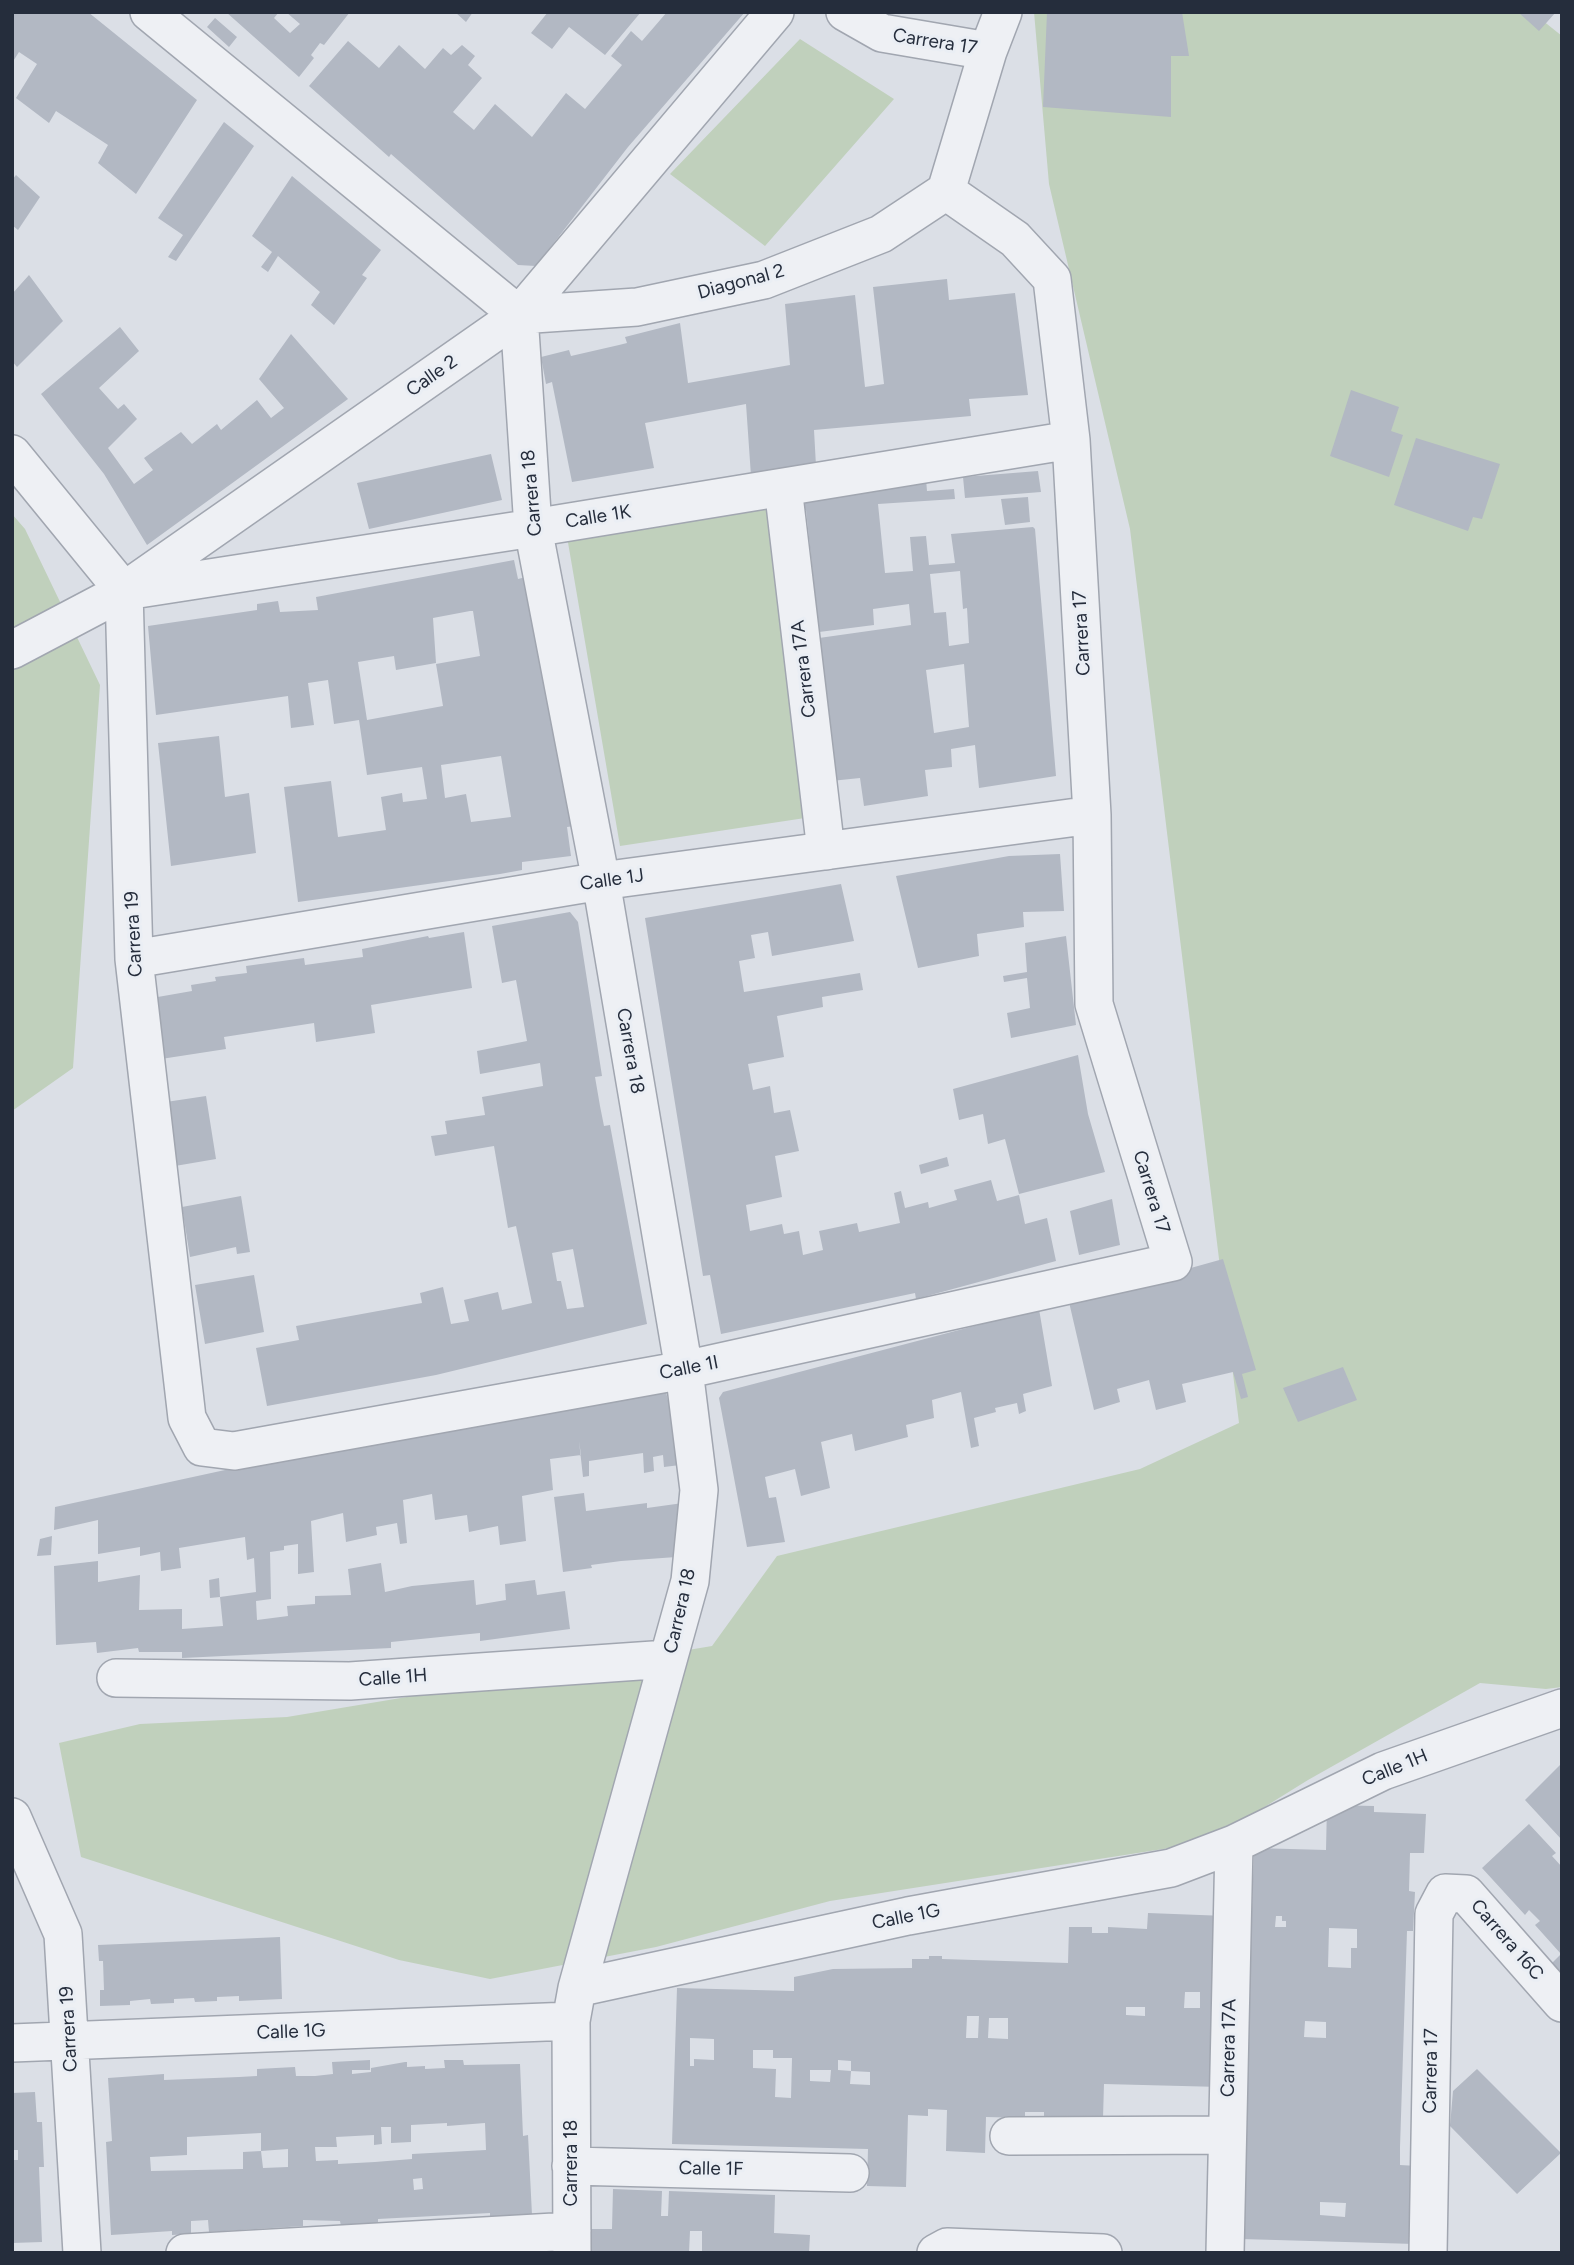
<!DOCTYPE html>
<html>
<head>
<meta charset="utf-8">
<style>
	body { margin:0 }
	#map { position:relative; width:1574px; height:2265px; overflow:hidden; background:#dbdfe6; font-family:Figtree,sans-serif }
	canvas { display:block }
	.frame { position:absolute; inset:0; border:14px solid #252d3c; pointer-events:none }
</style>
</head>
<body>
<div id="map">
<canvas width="1574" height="2265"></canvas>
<div class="frame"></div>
</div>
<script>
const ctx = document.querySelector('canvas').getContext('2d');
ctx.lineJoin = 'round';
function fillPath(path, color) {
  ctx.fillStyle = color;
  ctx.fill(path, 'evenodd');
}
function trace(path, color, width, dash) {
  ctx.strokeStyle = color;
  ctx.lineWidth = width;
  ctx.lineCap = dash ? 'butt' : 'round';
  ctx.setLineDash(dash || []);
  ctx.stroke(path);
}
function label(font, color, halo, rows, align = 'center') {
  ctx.font = font + ' Figtree,sans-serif';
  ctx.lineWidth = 6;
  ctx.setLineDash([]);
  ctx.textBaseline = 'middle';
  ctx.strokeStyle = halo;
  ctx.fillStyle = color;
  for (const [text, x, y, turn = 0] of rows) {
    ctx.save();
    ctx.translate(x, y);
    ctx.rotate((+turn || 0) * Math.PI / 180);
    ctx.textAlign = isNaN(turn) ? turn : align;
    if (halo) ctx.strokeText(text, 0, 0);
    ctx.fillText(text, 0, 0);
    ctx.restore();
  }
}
const green = new Path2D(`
	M1034 12H1532L1562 36V1687L1546 1689 1480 1683 1308 1780 1208 1842 830 1901 656 1947 490 1979 399 1960 81 1857 59 1743 140 1724 287 1717 712 1646 777 1556 1140 1469 1239 1423 1130 529 1049 184Z
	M800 39 894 99 765 246 670 174Z
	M767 502 805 818 620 846 565 525Z
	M12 514 25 529 100 685 73 1068 12 1111Z`);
const building = new Path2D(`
	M12 12H88L197 100 136 194 98 163 108 145 56 111 49 123 16 98 37 64 19 52 12 63Z
	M226 12H279L274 18 290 33 300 24 286 12H350L324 45 320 43 311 55 314 58 299 77Z
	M455 12H473L466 22Z
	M548 12H641L605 55 569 27 552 49 531 33Z
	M667 12H745L628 147 536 266 518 265 391 154 389 157 309 86 348 41 379 68 399 45 425 69 443 48 451 55 462 45 475 56 468 65 482 78 453 112 474 130 495 104 532 137 566 93 585 109 622 65 611 56 631 31 642 41Z
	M1047 12H1182L1189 56H1171V117L1043 107Z
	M1518 12H1556L1539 31Z
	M215 18 237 37 229 47 207 27Z
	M224 122 254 146 176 261 168 257 183 235 158 218Z
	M16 175 40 197 18 230 12 225V180Z
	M292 176 381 250 362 275 367 278 334 325 311 305 320 292 278 256 268 272 261 267 272 252 252 236Z
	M29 275 63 321 17 367 12 361V294Z
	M947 279 949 300 1015 293 1028 395 969 399 971 416 814 430 816 466 751 476 746 404 645 423 654 468 572 482 552 382 546 384 541 357 569 350 571 356 619 345 627 343 625 337 680 323 688 383 790 365 785 304 855 295 865 387 884 384 873 287Z
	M120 327 139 351 99 388 118 409 124 404 137 419 108 448 134 484 153 470 144 458 181 432 192 444 217 424 221 430 257 400 271 418 284 408 259 379 291 334 348 399 147 545 104 474 41 394Z
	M1351 390 1399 407 1391 431 1403 435 1389 477 1330 456Z
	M1416 438 1500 464 1482 519 1473 517 1468 531 1394 505Z
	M491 454 502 500 369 529 357 483Z
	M1038 471 1041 492 965 498 963 477Z
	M926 479 927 491 954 489 955 499 878 504 885 573 913 571 910 537 926 536 929 565 955 563 951 534 1033 527 1035 529 1056 776 979 788 975 745 951 749 952 767 925 770 928 796 864 806 860 778 831 781 819 638 911 625 909 604 873 609 874 625 819 632 806 510H801V493ZM960 571 963 609 967 608 969 643 949 646 946 612 934 613 930 574ZM964 664 969 727 934 733 926 670Z
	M1028 497 1030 522 1005 525 1001 499Z
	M514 560 518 579 526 577 575 826 567 827 571 856 522 862V870L500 874 298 902 284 787 331 781 338 837 386 830 381 797 402 793 403 802 427 799 422 767 367 775 359 720 334 724 328 680 308 683 314 725 291 728 288 696 156 715 148 626 257 610V604L278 601 280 612 318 610 316 597ZM470 611H473L480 656 436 664 443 706 367 720 358 662 394 656 396 670 436 663 433 618ZM501 756 511 817 471 822 466 794 445 798 441 765Z
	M219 736 225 797 249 793 256 853 171 866 158 743Z
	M1060 854 1064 911 1023 912 1024 927 977 934 979 956 918 968 896 876 1009 856Z
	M841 884 854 941 772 956 768 932 751 935 755 958 739 961 744 992 860 973 863 990 822 997 823 1007 777 1016 784 1057 748 1064 753 1090 770 1086 774 1113 790 1110 799 1151 775 1156 782 1197 746 1205 750 1231 782 1224 784 1234 799 1231 803 1255 823 1250 819 1231 857 1223 859 1232 900 1223 894 1193 901 1191 905 1208 928 1202 929 1208 957 1200 954 1190 991 1180 997 1201 1019 1195 1025 1224 1047 1218 1056 1261 916 1299 915 1293 721 1334 710 1275 703 1276 645 918Z
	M570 912 578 922 602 1076 595 1077 600 1106 604 1126 610 1125 647 1324 436 1375 267 1406 256 1348 299 1340 296 1326 422 1303 420 1293 443 1287 451 1324 469 1321 464 1300 498 1292 502 1310 532 1303 516 1226 508 1228 494 1146 435 1156 431 1136 447 1134 445 1121 485 1115 482 1097 543 1086 540 1063 480 1074 477 1051 527 1041 516 980 502 983 492 926ZM573 1249 584 1307 567 1309 561 1281H557L552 1253Z
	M464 932 472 988 371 1005 375 1033 316 1042 314 1023 224 1037 226 1049 161 1059 152 998 192 991 191 985 216 981 215 977 247 973 246 966 304 958 305 965 363 957 362 949 428 936 429 938Z
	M1066 936 1076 1025 1011 1038 1007 1013 1030 1008 1027 978 1004 982 1003 976 1027 972 1025 943Z
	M1078 1055 1088 1114 1105 1172 1019 1194 1005 1139 988 1144 983 1114 959 1120 953 1089Z
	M206 1096 216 1159 175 1166 166 1102Z
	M947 1157 949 1166 921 1174 919 1165Z
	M241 1196 250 1252 237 1254 236 1247 190 1257 182 1207Z
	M1112 1199 1120 1245 1079 1255 1070 1211Z
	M1223 1259 1256 1370 1242 1374 1248 1397 1241 1399 1233 1372 1182 1384 1186 1402 1156 1410 1149 1380 1117 1389 1120 1402 1094 1410 1069 1302Z
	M254 1275 264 1332 205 1344 195 1285Z
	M1039 1309 1052 1386 1023 1394 1026 1411 1019 1414 1017 1403 995 1408 996 1412 974 1418 979 1446 971 1448 961 1392 932 1400 934 1418 906 1425 908 1437 855 1451 852 1434 821 1442 830 1488 801 1496 795 1469 765 1477 769 1498 776 1497 785 1542 747 1547 719 1398 723 1392Z
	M1343 1367 1357 1400 1298 1422 1283 1388Z
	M666 1392 680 1451V1465L664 1467 663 1455 653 1457 654 1471 644 1473 643 1453 589 1461V1476L583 1477 579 1441 581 1455 550 1459 553 1490 522 1496 526 1541 500 1545 498 1526 469 1532 467 1515 435 1520 432 1494 403 1500 407 1543 400 1544 397 1523 376 1527 377 1535 346 1542 343 1513 311 1521 314 1572 298 1574V1544L284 1546V1550L270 1552 271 1599 256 1601 257 1620 288 1616 287 1606 315 1604V1596L351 1595 348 1569 381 1563 385 1592 412 1586 474 1580 476 1605 506 1600 505 1584 535 1580 537 1595 565 1591 570 1629 480 1641V1633L391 1642V1648L182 1658V1652H139L138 1648 97 1653 96 1642 56 1645 54 1566 98 1561V1582L140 1575 139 1610 182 1609V1629L223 1626 220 1597 210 1598 209 1580 219 1578 220 1597 256 1592 254 1558 247 1560 245 1537 179 1548 181 1568 161 1571 160 1552 140 1556V1547L98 1554V1520L54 1530 55 1507 248 1465Z
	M584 1493 586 1511 647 1503V1508L683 1503 690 1556 621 1561 591 1565 592 1568 563 1572 554 1497Z
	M52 1536 51 1555 37 1556 40 1539Z
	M1562 1763V1840L1525 1800Z
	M1327 1805 1374 1806V1812L1426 1814 1424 1853H1410L1409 1891 1415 1892 1413 1931H1407L1400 2147V2165L1417 2166 1415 2244 1241 2239 1254 1848 1326 1850ZM1276 1916H1282V1921H1286V1927H1275ZM1329 1928 1357 1929V1948H1351V1968L1328 1967ZM1305 2021 1326 2022V2038L1304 2037ZM1320 2202 1346 2203 1345 2217 1320 2215Z
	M1529 1824 1556 1853 1552 1856 1562 1867V1986L1546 1969 1561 1954 1535 1925 1540 1921 1529 1910 1525 1915 1482 1868Z
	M1148 1913 1226 1916 1221 2087 1104 2084 1103 2118H1044V2112H1025V2118L986 2117 985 2153 946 2151 947 2110 928 2109V2116L908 2115 906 2187 867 2186 868 2149 672 2144 677 1988 794 1991V1977L833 1969 912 1968V1959H929V1956H942V1959L1068 1963 1069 1927H1092V1933H1108V1927L1147 1929ZM1185 1992H1200V2008H1184ZM1126 2007H1145V2016L1126 2015ZM967 2016H979L978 2038H966ZM989 2018H1008V2039L988 2038ZM690 2038 714 2039V2060L694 2059V2066H690ZM753 2050H773V2058H792L791 2098 775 2097 776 2069 753 2068ZM838 2060 851 2061V2071L870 2072V2085L850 2084 851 2071 838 2070ZM810 2070H831L830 2082 810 2081Z
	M280 1937 282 1999 239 2001V1996L217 1997V2001L195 2002 194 1998 174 1999V2003L151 2004 150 1999 130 2001V2005L100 2006V1990H104L103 1961H99L98 1945Z
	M370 2060V2070H352V2074L371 2072V2068L405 2062H407V2067L425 2066V2069L445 2068 444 2060H463L464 2065 520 2064 523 2136 528 2135 532 2215 490 2217V2213L378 2219V2224L341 2226 340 2221 303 2220V2226L209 2232 208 2220 191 2221V2234L172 2235V2231L111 2235 106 2142 112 2141 108 2078 164 2074V2080L239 2077 257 2076V2069L295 2067 296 2076H315L333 2074 332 2062ZM447 2123V2126L485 2123 486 2150 412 2154V2159L375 2162 338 2164V2160L316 2161 315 2147H337L336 2137 374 2135V2145L382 2144 381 2127H391V2143L411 2142V2125ZM261 2133V2151L288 2149V2167L263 2168 261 2151 243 2152V2169L151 2171 150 2157 187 2155V2137ZM422 2178 423 2189 414 2190 413 2179Z
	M1477 2069 1561 2153 1517 2194 1450 2126 1453 2091Z
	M35 2092 37 2122H42L44 2167H39L42 2242 12 2243V2160H18V2150H12V2093Z
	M613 2189 662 2191 661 2216H668L669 2191 775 2195 774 2233 810 2235 809 2253 702 2251V2231H690L689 2253H586L587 2229H612Z`);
const street = new Path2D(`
	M149 12 519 315 533 528 601 881 684 1370 699 1490 690 1581 577 1988 571 2021 572 2253
	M845 12 882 33 988 51
	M946 191 988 51 1003 12
	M519 315 637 307 764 280 881 234 946 191
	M12 454 124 591 134 959 187 1418 202 1447 234 1451 684 1370 1173 1262 1094 1004 1092 815 1071 440 1052 279 1015 239 946 191
	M783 487 826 851
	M132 590 533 528 1071 440
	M12 650 124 591 519 315 775 12
	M134 959 601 881 1092 815
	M116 1678 350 1681 668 1659
	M12 1817 63 1934 82 2253
	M577 1988 908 1916 1171 1868 1234 1844 1383 1771 1562 1708
	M12 2043 571 2021
	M1009 2136 1227 2135
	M571 2166 850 2173
	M185 2253 572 2231
	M936 2253 947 2247 1103 2253
	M1225 2253 1234 1844
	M1428 2253 1434 1914 1445 1893 1466 1894 1562 2003`);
const streetNames = [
	["Carrera 17",935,42,9],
	["Diagonal 2",741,282,-15],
	["Calle 2",432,376,-35],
	["Carrera 18",532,493,-95],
	["Calle 1K",598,517,-9],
	["Carrera 17",1082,633,-93],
	["Carrera 17A",804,669,-97],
	["Calle 1J",612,880,-8],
	["Carrera 19",134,934,-93],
	["Carrera 18",630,1051,80],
	["Carrera 17",1151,1192,73],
	["Calle 1I",689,1368,-11],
	["Carrera 18",680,1611,-77],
	["Calle 1H",393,1678,-4],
	["Calle 1H",1395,1768,-22],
	["Calle 1G",906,1917,-11],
	["Carrera 16C",1507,1940,49],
	["Carrera 19",69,2029,-93],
	["Calle 1G",291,2032,-2],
	["Carrera 17A",1229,2048,-89],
	["Carrera 17",1431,2071,-89],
	["Carrera 18",571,2163,-90],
	["Calle 1F",711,2169,1]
];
fillPath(green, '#c0d0bc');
fillPath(building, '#b2b8c3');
trace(street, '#a1a6b0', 40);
trace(street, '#eef0f4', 37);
label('19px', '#252d3c', '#eaeef4', streetNames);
</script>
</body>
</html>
